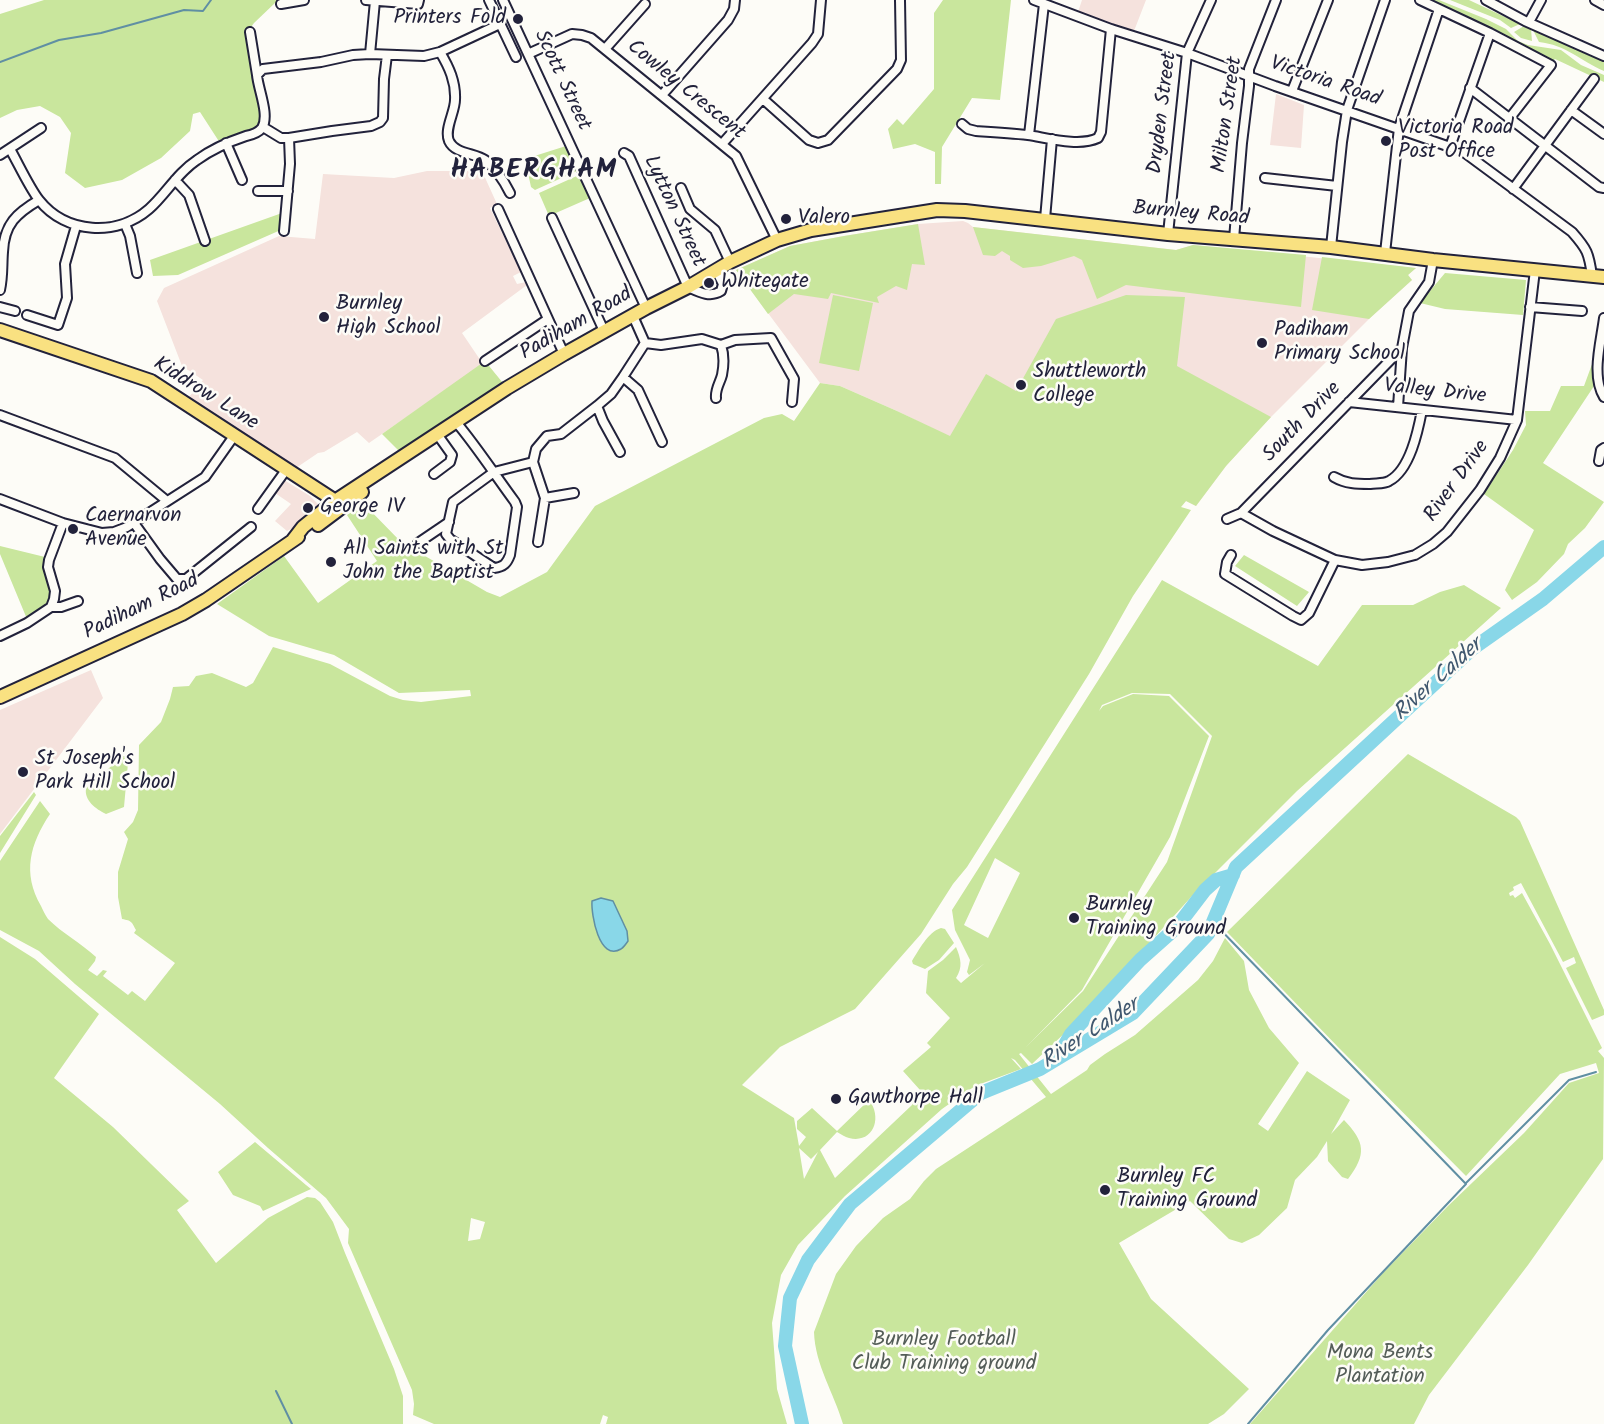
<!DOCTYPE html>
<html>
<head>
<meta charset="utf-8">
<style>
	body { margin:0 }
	canvas { display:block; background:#fdfcf7 }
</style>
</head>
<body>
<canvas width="1604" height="1424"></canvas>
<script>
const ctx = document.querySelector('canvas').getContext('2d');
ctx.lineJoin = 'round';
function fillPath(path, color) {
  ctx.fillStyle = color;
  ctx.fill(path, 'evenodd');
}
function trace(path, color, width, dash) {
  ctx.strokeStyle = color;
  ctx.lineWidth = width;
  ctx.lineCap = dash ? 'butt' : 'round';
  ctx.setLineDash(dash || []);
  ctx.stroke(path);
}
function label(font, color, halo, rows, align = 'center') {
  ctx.font = font + ' Kalam,sans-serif';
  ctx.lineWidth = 5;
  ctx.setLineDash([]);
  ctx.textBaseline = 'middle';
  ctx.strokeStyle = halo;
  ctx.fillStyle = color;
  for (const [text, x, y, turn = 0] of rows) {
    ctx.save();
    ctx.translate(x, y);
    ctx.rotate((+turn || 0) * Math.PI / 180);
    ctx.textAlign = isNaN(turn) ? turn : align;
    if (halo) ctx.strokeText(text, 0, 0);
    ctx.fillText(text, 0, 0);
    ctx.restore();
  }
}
const built = new Path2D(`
	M1082 0H1146L1134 31 1078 12Z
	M1276 94 1304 105 1301 148 1270 145Z
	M427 171H482L497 204 490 208 521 272 513 276 517 284 526 282 527 285 462 333 483 364 369 443 357 432 324 452 318 453 296 468 189 397 203 380 182 366 157 301 164 288 279 236 315 239 323 174 394 178Z
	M963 221 968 223 973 227 1176 250 1193 245 1416 268 1408 275 1412 280 1369 319 1271 417 1226 466 1196 506 1186 501 1145 549 950 437 897 411 840 386 820 383 736 270 790 246 844 236 918 224Z
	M284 480 310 496 320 506 304 522 287 531 275 521 291 504 275 493Z
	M91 670 103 698 0 834V710Z`);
const green = new Path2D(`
	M44 0H291L275 3 254 23 246 34 265 113 263 127 220 143 200 112 193 114 190 131 161 158 122 180 85 188 65 173 71 133 60 117 40 106 17 110 0 118V14Z
	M943 0H1011L1000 100 972 98 942 147 941 184H935V152L915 144 893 149 888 129 897 119 903 125 934 89V13Z
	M1426 0H1439L1486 19 1506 29 1518 41 1528 45 1561 50 1581 65 1604 75V82L1555 59 1552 62Z
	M1450 0H1469L1520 24 1511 28 1500 20Z
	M1524 26 1531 29 1532 41 1521 38 1514 32Z
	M1533 30 1604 61V71C1579 60 1566 45 1539 42Z
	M566 146 577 171 535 190 531 187 525 159Z
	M579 175 590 198 549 216 539 193Z
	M282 213 283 229 178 275 153 276 150 260Z
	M918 224 925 265 912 264 907 290 896 286 877 297 879 303 831 293 828 299 794 294 768 314 736 270 790 246 844 236Z
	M973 227 1176 250 1193 245 1306 255 1301 307 1126 285 1097 299 1082 260 1074 256 1041 266 1023 268 1010 260V256L1002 251 995 256 983 255Z
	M1322 257 1416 268 1408 275 1412 280 1369 319 1312 310Z
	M1445 273 1526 280 1523 315 1445 309 1420 303Z
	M833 295 873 303 859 371 819 363Z
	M1126 295 1185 297 1177 366 1271 417 1226 466 1196 506 1186 501 1181 507 1191 510 1133 596 1089 674 967 867 953 884 921 934 855 1009 780 1047 742 1085 794 1118 799 1146 806 1137 797 1129V1121L812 1108 837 1131 869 1100C883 1118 873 1144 849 1138 845 1137 841 1134 837 1132L820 1150 835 1178 912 1105 920 1090 903 1071 931 1047 927 1043 950 1018 926 993 928 971 943 960 956 947C961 959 963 967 956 978L961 983 985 963 969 975 967 972 970 960 955 930 952 910 1162 580 1318 666 1362 605H1413L1440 592 1464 585 1501 608 1297 791 1192 896 1087 1012 1032 1064 1021 1053 1019 1054 1051 1094 1087 1070 1090 1065 1105 1054 1135 1035 1198 980 1213 961 1225 938 1244 961 1249 990 1269 1028 1299 1063 1258 1124 1268 1131 1307 1071 1350 1100 1331 1134 1344 1120C1365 1142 1367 1154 1348 1179L1342 1177 1328 1161 1327 1141 1317 1157 1295 1180 1287 1208 1259 1235 1242 1243 1229 1239 1190 1201 1119 1243 1151 1299 1249 1389 1224 1414 1208 1424H843C834 1393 815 1365 814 1332L836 1274 856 1246 883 1218 910 1199 924 1181 936 1169 1046 1097 1015 1060 1011 1058 1021 1069 975 1086 942 1109 845 1196 798 1245 781 1275 772 1323 777 1389 787 1424H606L608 1417 603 1415 600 1424H434L413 1415 414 1404 412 1390 348 1243 349 1229 326 1198 268 1148 220 1104 75 984 39 951 0 930V861L40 801 50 814C30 844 22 873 41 906 43 910 45 915 48 919 62 933 81 943 96 957L95 961 88 970 97 976 103 970 107 971 103 976 128 995 132 991 145 1001 175 963 134 933 136 930C131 921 132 921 122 919L118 897V872L128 839 124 832 133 822 138 810 139 745 161 722 170 699 173 687 189 686 196 676 212 673 246 687 253 683 273 647 330 664 390 696 403 700 421 702 471 696 470 690 399 693 334 655 269 636 217 604 284 556 318 603 377 561 347 515 364 504 401 542 487 592 500 597 547 572 595 506 764 418 782 414 794 421 820 383 840 386 897 411 950 436 986 374 1016 391 1056 319ZM1132 693 1170 694 1212 736 1167 862 1083 991 1026 1047 1082 990 1170 837 1209 736 1169 696 1133 694 1103 706 1099 711 1102 705ZM995 858 1020 873 988 938 964 925ZM799 1148 811 1159 818 1152 804 1179ZM471 1218 485 1222 480 1239 468 1241Z
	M1595 356 1598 380 1543 463 1604 502 1585 528 1568 544 1564 554 1537 582 1512 600 1505 590 1534 530 1484 494 1513 450 1526 425 1525 411H1550L1561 386H1584Z
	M485 361 507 388 403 455 382 434Z
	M0 546 45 557 52 590 48 606 27 619 0 554Z
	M1244 555 1309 592 1297 606 1235 566Z
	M1408 754 1516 817 1520 821 1604 1010V1015L1592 1020 1566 968 1576 963 1574 957 1563 962 1521 883 1513 887 1514 890 1509 893 1510 896 1513 895 1515 898 1522 893 1550 944 1602 1048 1598 1051 1604 1058 1603 1159 1528 1265 1429 1395 1414 1424H1250L1383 1273 1448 1206 1524 1133 1569 1083 1599 1073 1596 1063 1560 1074 1466 1176 1338 1047 1227 932Z
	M123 756H126L128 763 124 807 106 814C96 809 84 801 86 788Z
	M34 792 36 795 0 853V836Z
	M941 928 945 929 954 943 939 960 925 969 913 964 912 961C919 950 928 932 941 928Z
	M0 937 35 959 99 1014 54 1078 113 1127 189 1201 177 1210 216 1263 268 1218 307 1197 315 1198 320 1202 333 1222 345 1253 394 1369 403 1396V1424H0Z
	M255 1142 306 1185 311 1189 263 1211 260 1206 233 1195 218 1172Z`);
const water = new Path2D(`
	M601 898 613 901 627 931 628 941C626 944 624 947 621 949 599 962 591 914 592 901Z`);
const stream = new Path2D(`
	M0 62 59 40 101 33 184 10 203 11 211 0
	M1213 922 1466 1184 1328 1330 1248 1424
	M1466 1183 1569 1080 1596 1072
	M276 1391 292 1424`);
const river = new Path2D(`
	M1058 1057 1071 1034 1140 960 1176 928 1205 890 1216 880 1233 875
	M802 1424 785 1346 790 1298 808 1260 850 1204 981 1093 1040 1069 1133 1013 1208 934 1236 867 1472 649 1543 599 1604 547`);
const minor = new Path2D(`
	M366 0 418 4 419 0
	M489 0 516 57
	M503 0 646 308
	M1034 0 1111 29 1187 53 1275 86 1450 147 1465 153 1572 232C1587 249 1589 253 1592 276
	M1420 0 1490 33 1551 65 1509 119
	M1486 0 1525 21 1604 56
	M1595 0 1604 5
	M281 4 304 0
	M1529 22 1541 0
	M250 32 257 75
	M605 49 645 4
	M440 52C449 67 456 82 455 100 455 112 444 129 449 141 455 154 475 153 485 160 497 169 504 181 510 193
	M370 54 375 1
	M528 54 572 34 582 35 591 38 736 156 777 240
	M1470 88 1599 187 1604 188
	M1292 91 1328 0
	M662 95 728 20 734 9 735 0
	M763 99 809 140 818 143 828 140 897 69 901 60 900 0
	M1571 110 1604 134
	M962 124 968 129 976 131C993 132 1011 133 1028 135 1048 138 1079 147 1098 138L1101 132 1111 29
	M263 127 281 138H289L332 131 371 126 380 122 383 118 384 79 387 55
	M1029 135 1044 4
	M226 143 242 180
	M722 144 812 43 818 34 821 0
	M1450 147 1490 33
	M10 149C19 165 29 187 39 200 66 234 117 237 149 209 166 194 177 173 197 160 212 149 228 142 246 136 251 135 258 133 262 128 270 115 258 89 257 75L263 69 321 62 353 55 370 54 424 56 440 52 500 24
	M624 153 629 156 688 287C699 292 710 298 721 291L723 284 716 270
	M0 155 41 128
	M1265 178 1337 186
	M175 180 189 195 205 241
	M681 188 690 209 715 230 730 262
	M1513 189 1594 79
	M258 191H288
	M498 209 564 354
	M552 218 604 331
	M1045 219 1052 139
	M125 224 130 236 137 273
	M284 231 290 164 289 138
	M1168 234 1187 53 1211 0
	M1234 239 1242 143 1249 86V69L1276 0
	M1331 247 1342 142 1347 110 1385 0
	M1385 253 1399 128 1439 9
	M0 290C3 277 2 265 3 252 4 224 17 213 39 200
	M0 307 15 311
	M1530 307 1582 311
	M27 315 58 325 67 298 65 264 76 226
	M1604 318C1601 342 1591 376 1604 397
	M645 343 661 345 702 339 721 345
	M721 345 735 340 771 338 794 379 792 402
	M485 361 548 319
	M623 377 638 390 662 442
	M716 398C715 389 720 383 722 375 724 365 724 354 721 345
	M1349 402 1517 420
	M597 406 603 421 620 452
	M1398 407 1402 348 1409 311 1429 282 1433 260
	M0 415 115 458 167 501
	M456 422C477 447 495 475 515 502L517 507 510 555C507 563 504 567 494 568L450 539 446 534 453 502 494 472 533 462
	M1599 461 1601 450 1604 448
	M434 474 450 462 452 455 437 434
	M1334 477C1346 484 1357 484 1370 484 1376 483 1384 484 1389 481 1410 470 1418 431 1422 410
	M545 498 574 493
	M0 499 63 523 102 533 114 532 127 527 205 477 234 436
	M258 509 286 470
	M1241 513 1273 531 1335 560 1362 565 1388 562 1415 555 1433 544 1447 532 1480 490 1500 458 1517 420 1535 270
	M1227 519 1241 513 1402 348
	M134 523 160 559 177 579H186L251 527
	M538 542 545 498 533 462 536 449 547 436 561 434 597 406 611 394 623 377 645 343 633 316
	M418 543 449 522
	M1231 555 1227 562 1225 574 1293 616 1301 620 1309 613 1335 560
	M51 607H61L78 601
	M0 636 27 623 51 607 54 599 55 591 48 567 49 560 63 523`);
const primary = new Path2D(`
	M0 330 151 381 340 504
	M318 525 362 492
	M293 540 303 527 335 501 507 388 564 354 646 308 688 287 730 262 777 240 811 230 937 210 965 211 1168 234 1331 247 1433 260 1604 277
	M0 697 182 614 206 600 298 537`);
const markers = [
	[518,19,6,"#22223b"],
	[1386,141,6,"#22223b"],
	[786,219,6,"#22223b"],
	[709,283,6,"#22223b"],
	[324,317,6,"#22223b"],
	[1262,343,6,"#22223b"],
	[1021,385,6,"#22223b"],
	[308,508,6,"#22223b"],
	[73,529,6,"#22223b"],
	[331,562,6,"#22223b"],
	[23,772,6,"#22223b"],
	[1074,918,6,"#22223b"],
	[836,1099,6,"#22223b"],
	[1105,1190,6,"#22223b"]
];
const poiNames = [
	["Printers Fold",506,19,"right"],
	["Victoria Road",1398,129],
	["Post Office",1398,153],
	["Valero",798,219],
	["Whitegate",721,283],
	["Burnley",336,305],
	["High School",336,329],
	["Padiham",1274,331],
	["Primary School",1274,355],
	["Shuttleworth",1033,373],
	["College",1033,397],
	["George IV",320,508],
	["Caernarvon",85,517],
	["Avenue",85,541],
	["All Saints with St",343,550],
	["John the Baptist",343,574],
	["St Joseph's",35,760],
	["Park Hill School",35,784],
	["Burnley",1086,906],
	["Training Ground",1086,930],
	["Gawthorpe Hall",848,1099],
	["Burnley FC",1117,1178],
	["Training Ground",1117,1202]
];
const streetNames = [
	["Scott Street",561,81,65],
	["Victoria Road",1325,83,19],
	["Cowley Crescent",685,91,39],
	["Dryden Street",1164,113,-83],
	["Milton Street",1229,115,-82],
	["Lytton Street",673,212,65],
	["Burnley Road",1191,215,5],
	["Padiham Road",577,325,-30],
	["Valley Drive",1435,393,6],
	["Kiddrow Lane",205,395,32],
	["South Drive",1303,423,-46],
	["River Drive",1458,482,-54],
	["Padiham Road",142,608,-26]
];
const parkNames = [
	["Burnley Football",944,1341],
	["Club Training ground",944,1365],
	["Mona Bents",1380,1354],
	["Plantation",1380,1378]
];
const waterNames = [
	["River Calder",1439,681,-42],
	["River Calder",1091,1035,-33]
];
const districtNames = [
	["HABERGHAM",534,172]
];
fillPath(built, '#f5e2dd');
fillPath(green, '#c9e69d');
fillPath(water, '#89d7e8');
trace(water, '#608fa3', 1.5);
trace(stream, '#608fa3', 2);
trace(river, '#89d7e8', 14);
trace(minor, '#22223b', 12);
trace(primary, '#22223b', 16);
trace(minor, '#fdfcf7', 8);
trace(primary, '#f9e181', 12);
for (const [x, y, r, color] of markers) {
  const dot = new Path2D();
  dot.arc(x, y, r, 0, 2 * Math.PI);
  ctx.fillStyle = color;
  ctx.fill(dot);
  trace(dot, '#fdfcf7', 2);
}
label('21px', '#22223b', '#fdfcf7', poiNames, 'left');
label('21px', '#22223b', '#fdfcf7', streetNames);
label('21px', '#545d58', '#fdfcf7', parkNames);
label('italic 22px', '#41586f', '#fdfcf7', waterNames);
ctx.letterSpacing = '1.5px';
label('bold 27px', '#22223b', '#fdfcf7', districtNames);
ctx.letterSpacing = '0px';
</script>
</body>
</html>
